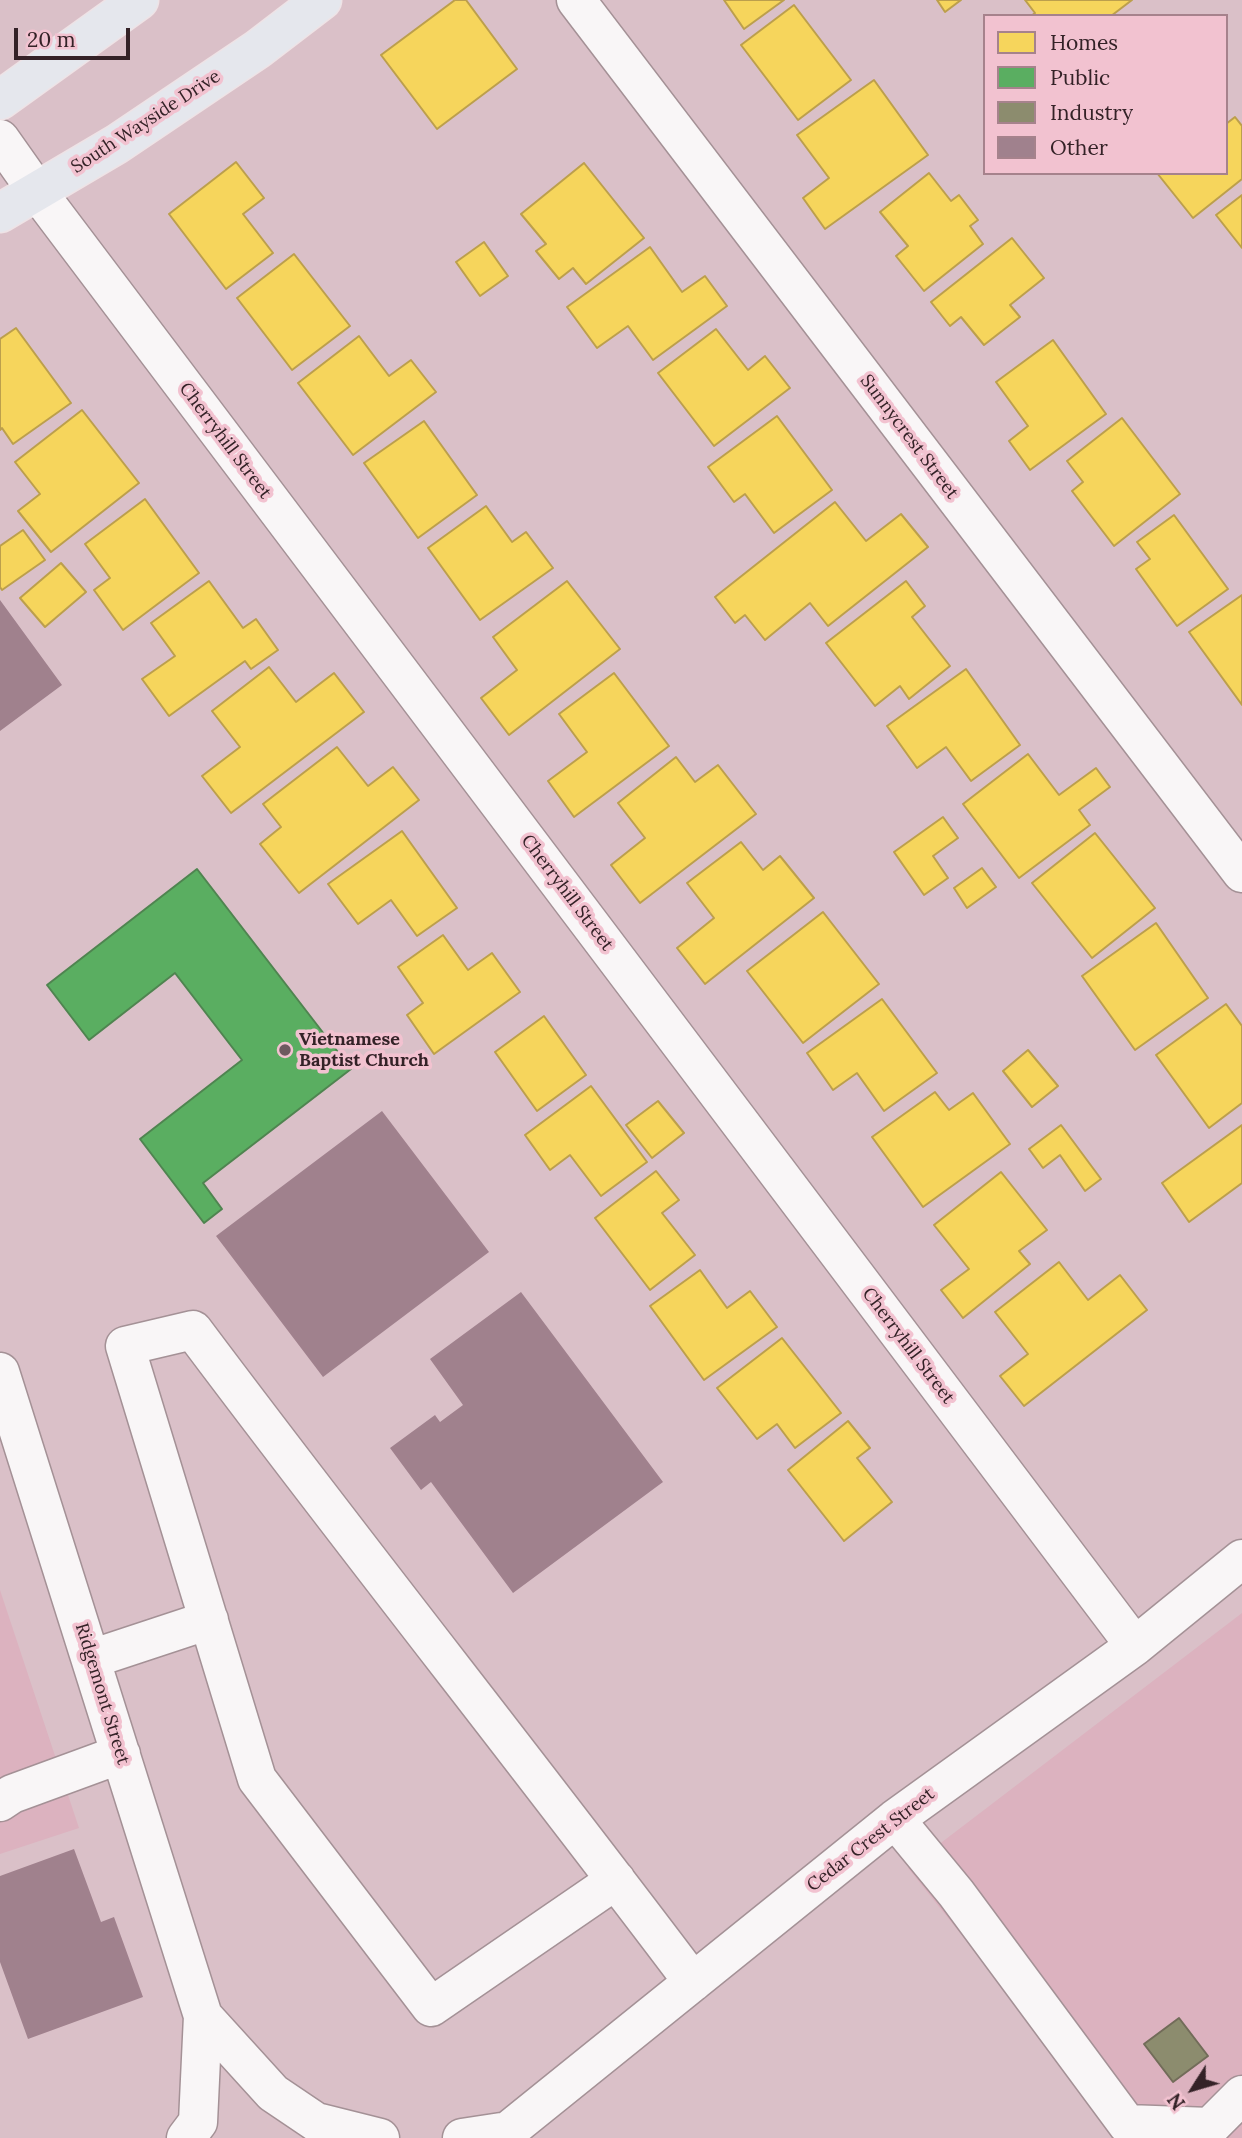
<!DOCTYPE html>
<html>
<head>
<meta charset="utf-8">
<style>
	body { margin:0 }
	#map { position:relative; width:1242px; height:2138px; overflow:hidden; background:#dac0c8; font-family:Lora,serif }
	canvas { display:block }
	.legend { position:absolute; left:983px; top:14px; width:245px; height:161px; box-sizing:border-box; background:#f2c2d0; border:2px solid #a6828c; margin:0; padding:9px 12px; list-style:none; font-size:21px; color:#342227 }
	.legend li { display:flex; align-items:center; gap:14px; height:35px }
	.legend b { width:35px; border:2px solid #a6828c }
	.north { position:absolute; left:1158px; top:2054px; width:70px; height:70px; -webkit-text-stroke:5px #f2c2d0; paint-order:stroke; rotate:233deg; font-size:19px; font-weight:700; line-height:28px; text-align:center; color:#342227 }
	.north::after { content:''; display:block; margin:auto; width:24px; height:32px; background:#342227; clip-path:polygon(50% 0,100% 100%,50% 72%,0 100%) }
	.scale { position:absolute; left:14px; top:28px; width:116px; height:32px; box-sizing:border-box; border:4px solid #342227; border-top:0; padding-left:9px; font-size:21px; line-height:24px; white-space:nowrap; color:#342227; -webkit-text-stroke:5px #f2c2d0; paint-order:stroke }
</style>
</head>
<body>
<div id="map">
<canvas width="1242" height="2138"></canvas>
<ul class="legend">
<li><b style="height:19px;background:#f6d55c"></b>Homes</li>
<li><b style="height:19px;background:#5aae61"></b>Public</li>
<li><b style="height:19px;background:#8c8c6e"></b>Industry</li>
<li><b style="height:19px;background:#a0818d"></b>Other</li>
</ul>
<div class="north">N</div>
<div class="scale">20 m</div>
</div>
<script>
const ctx = document.querySelector('canvas').getContext('2d');
ctx.lineJoin = 'round';
function fillPath(path, color) {
  ctx.fillStyle = color;
  ctx.fill(path, 'evenodd');
}
function trace(path, color, width, dash) {
  ctx.strokeStyle = color;
  ctx.lineWidth = width;
  ctx.lineCap = dash ? 'butt' : 'round';
  ctx.setLineDash(dash || []);
  ctx.stroke(path);
}
function label(font, color, halo, rows, align = 'center') {
  ctx.font = font + ' Lora,serif';
  ctx.lineWidth = 7;
  ctx.setLineDash([]);
  ctx.textBaseline = 'middle';
  ctx.strokeStyle = halo;
  ctx.fillStyle = color;
  for (const [text, x, y, turn = 0] of rows) {
    ctx.save();
    ctx.translate(x, y);
    ctx.rotate((+turn || 0) * Math.PI / 180);
    ctx.textAlign = isNaN(turn) ? turn : align;
    if (halo) ctx.strokeText(text, 0, 0);
    ctx.fillText(text, 0, 0);
    ctx.restore();
  }
}
const built = new Path2D(`
	M0 1590 79 1828 0 1854Z
	M1242 1613V2138H1124L908 1868Z`);
const homes = new Path2D(`
	M455 0H466L517 69 437 129 381 55Z
	M724 0H784L744 29Z
	M937 0H961L945 12Z
	M1025 0H1132L1111 16H1031L1035 13Z
	M794 5 851 80 798 120 741 45Z
	M874 80 928 155 825 229 803 198 829 178 797 135Z
	M1235 117 1242 126V179L1193 218 1157 173H1226V124Z
	M236 162 264 198 243 214 273 253 226 289 169 214Z
	M584 163 644 238 586 284 573 268 559 279 536 251 546 244 521 214Z
	M929 173 951 201 959 195 978 220 970 226 983 244 924 291 896 256 908 246 880 212Z
	M1242 195V248L1216 215Z
	M1012 238 1044 278 1010 305 1020 317 984 345 961 317 950 326 931 302Z
	M484 242 508 276 480 296 456 262Z
	M650 247 682 292 705 276 727 306 653 360 628 326 597 348 567 307Z
	M294 254 350 326 292 370 237 298Z
	M16 328 71 403 13 444 2 428 0 430V339Z
	M716 329 748 370 765 356 790 388 714 446 658 373Z
	M359 336 389 376 411 360 436 392 353 455 298 383Z
	M1053 340 1106 414 1030 470 1009 441 1028 426 996 382Z
	M82 410 139 483 51 552 18 511 40 494 15 462Z
	M777 416 832 490 774 533 745 494 734 502 708 467Z
	M1122 418 1180 494 1114 546 1072 491 1083 482 1067 461Z
	M424 421 477 495 418 538 364 463Z
	M145 499 199 573 123 630 94 590 110 578 85 544Z
	M835 502 866 541 901 514 928 547 828 626 810 603 765 640 745 615 735 623 715 597Z
	M486 506 512 542 526 532 553 568 480 620 428 548Z
	M1174 515 1228 589 1177 626 1136 569 1150 559 1137 542Z
	M23 530 45 560 2 590 0 587V546Z
	M61 563 86 592 45 627 20 598Z
	M209 581 243 628 256 619 278 650 251 669 245 661 169 716 142 679 175 656 151 623Z
	M567 581 620 649 509 735 481 698 517 670 493 637Z
	M906 581 925 606 912 617 950 666 909 699 900 686 875 706 826 643Z
	M1242 595V705L1189 632Z
	M269 667 296 702 334 673 364 712 231 813 202 776 240 747 212 711Z
	M966 669 1020 745 971 781 946 747 917 768 887 726Z
	M614 673 669 746 574 817 548 781 587 752 559 714Z
	M337 747 368 786 393 767 419 800 299 893 260 844 281 827 263 804Z
	M1028 754 1059 795 1096 768 1110 787 1079 810 1090 825 1019 878 963 804Z
	M676 757 695 782 718 765 756 814 640 903 611 865 645 838 618 803Z
	M943 817 958 838 933 856 948 878 924 895 894 852Z
	M402 831 457 908 417 936 391 900 358 924 328 884Z
	M1095 833 1155 908 1092 958 1032 883Z
	M741 842 763 870 780 856 814 898 705 984 677 948 714 918 687 883Z
	M982 868 996 887 967 908 954 888Z
	M823 912 879 984 803 1043 747 971Z
	M1156 923 1208 998 1135 1050 1082 976Z
	M443 935 468 970 492 953 520 992 434 1054 407 1015 423 1003 398 967Z
	M882 999 937 1073 884 1111 857 1073 833 1090 807 1053Z
	M1226 1004 1242 1026V1103L1209 1128 1156 1055Z
	M544 1016 586 1075 537 1111 495 1052Z
	M1028 1050 1058 1086 1032 1107 1003 1071Z
	M591 1086 647 1162 601 1196 570 1155 550 1170 525 1135Z
	M935 1092 949 1110 973 1093 1010 1144 923 1207 872 1137Z
	M658 1101 684 1133 652 1158 626 1125Z
	M1061 1125 1101 1179 1085 1191 1060 1155 1043 1168 1029 1149Z
	M1242 1125V1183L1189 1222 1162 1183Z
	M656 1171 679 1200 662 1213 695 1255 650 1290 595 1218Z
	M1001 1172 1047 1230 1019 1251 1030 1264 963 1318 941 1290 969 1269 934 1225Z
	M1059 1262 1088 1300 1120 1275 1147 1310 1024 1406 1000 1376 1028 1354 995 1312Z
	M700 1270 727 1308 750 1291 777 1327 704 1380 650 1306Z
	M782 1338 841 1413 795 1448 777 1424 757 1439 717 1388Z
	M848 1421 870 1448 857 1458 892 1502 844 1541 788 1470Z`);
const public = new Path2D(`
	M197 869 351 1069 203 1183 222 1209 204 1223 140 1139 242 1060 175 973 89 1040 47 985Z`);
const industry = new Path2D(`
	M1179 2018 1208 2056 1173 2082 1144 2044Z`);
const building = new Path2D(`
	M0 600 62 685 0 731Z
	M382 1111 489 1252 323 1377 216 1236Z
	M521 1292 663 1482 513 1593 431 1482 421 1490 390 1448 435 1415 440 1422 463 1405 430 1359Z
	M74 1849 101 1922 114 1917 143 1997 28 2039 0 1962V1876Z`);
const minor = new Path2D(`
	M576 0 1242 873
	M0 139 36 190 1135 1646
	M0 1372 203 2016 198 2122 186 2138
	M91 1659 209 1620
	M0 1802 12 1794 121 1754
	M895 1819 956 1893 1127 2124 1210 2127 1242 2095
	M616 1880 431 2007 257 1779 125 1346 193 1330C357 1549 528 1763 693 1982
	M203 2016 273 2093 316 2122 380 2138
	M462 2138 508 2131
	M495 2138 508 2131 895 1819 1135 1646 1242 1559`);
const major = new Path2D(`
	M0 100 139 0
	M0 213 117 144 258 49 322 0`);
const markers = [
	[285,1050,7,"#6e595f"]
];
const streetNames = [
	["South Wayside Drive",146,122,-33],
	["Sunnycrest Street",909,437,53],
	["Cherryhill Street",225,441,53],
	["Cherryhill Street",567,893,53],
	["Cherryhill Street",908,1346,53],
	["Ridgemont Street",102,1694,73],
	["Cedar Crest Street",871,1840,-38]
];
const poiNames = [
	["Vietnamese",299,1040],
	["Baptist Church",299,1061]
];
fillPath(built, '#dcb2bf');
fillPath(homes, '#f6d55c');
trace(homes, '#bc9f4c', 2);
fillPath(public, '#5aae61');
trace(public, '#4f8450', 2);
fillPath(industry, '#8c8c6e');
trace(industry, '#726c59', 2);
fillPath(building, '#a0818d');
trace(minor, '#a49196', 41);
trace(major, '#eee3e6', 41);
trace(minor, '#f9f6f7', 38);
trace(major, '#e5e7ed', 38);
for (const [x, y, r, color] of markers) {
  const dot = new Path2D();
  dot.arc(x, y, r, 0, 2 * Math.PI);
  ctx.fillStyle = color;
  ctx.fill(dot);
  trace(dot, '#f2c2d0', 2.5);
}
label('18px', '#342227', '#f2c2d0', streetNames);
label('bold 18px', '#342227', '#f2c2d0', poiNames, 'left');
</script>
</body>
</html>
